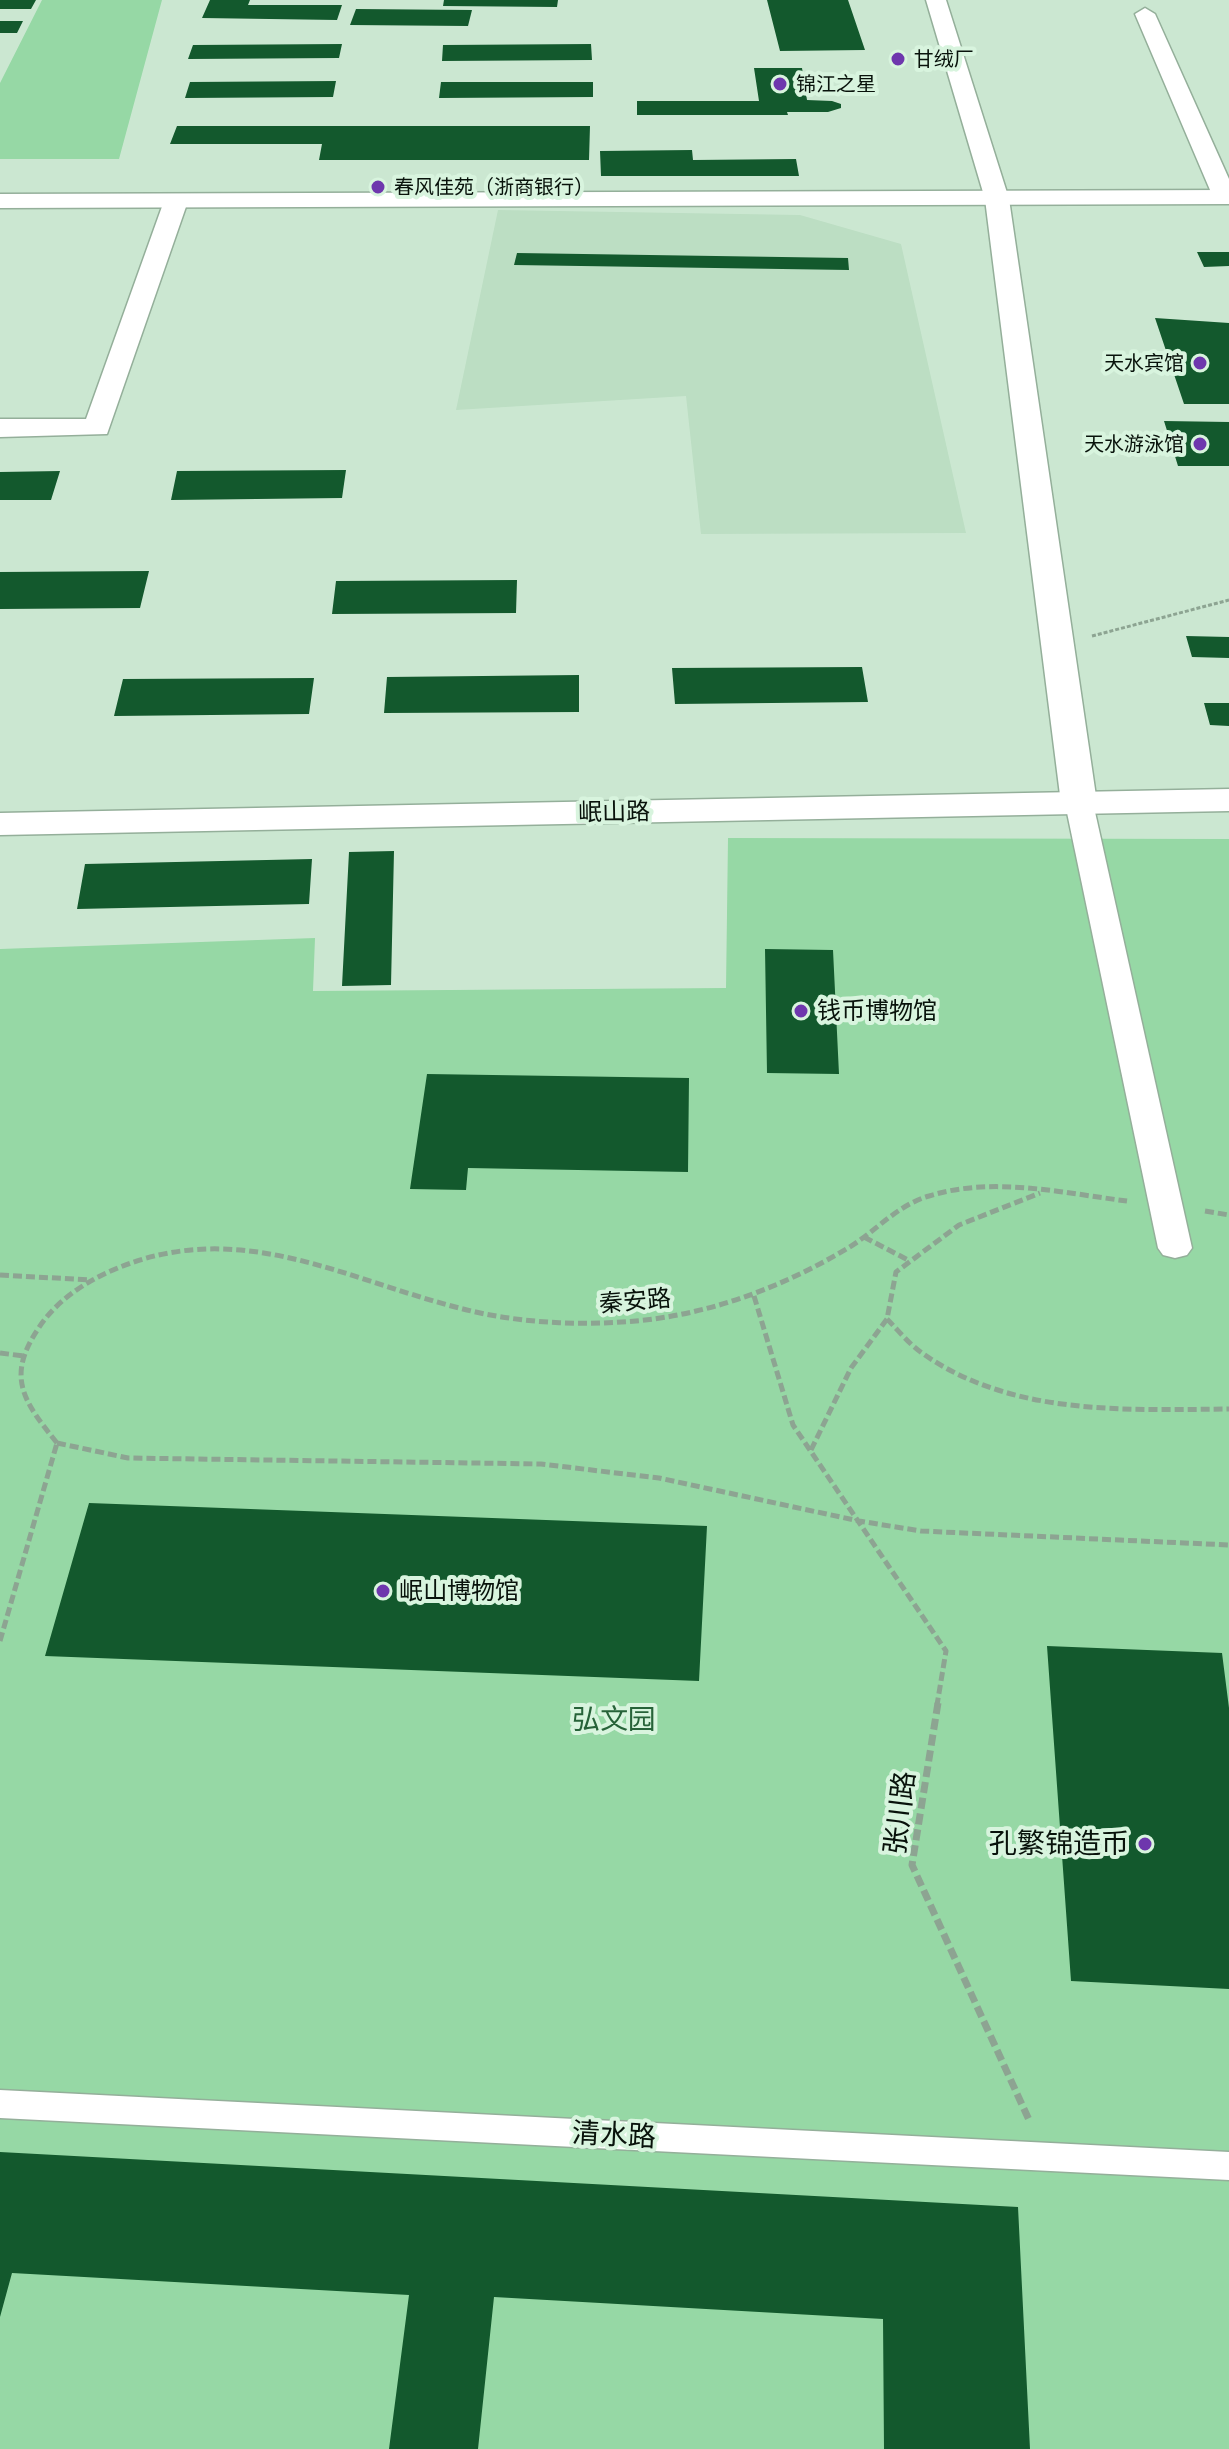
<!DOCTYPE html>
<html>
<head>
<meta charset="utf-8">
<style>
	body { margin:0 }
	canvas { display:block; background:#cbe7d1 }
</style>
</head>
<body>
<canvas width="1229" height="2449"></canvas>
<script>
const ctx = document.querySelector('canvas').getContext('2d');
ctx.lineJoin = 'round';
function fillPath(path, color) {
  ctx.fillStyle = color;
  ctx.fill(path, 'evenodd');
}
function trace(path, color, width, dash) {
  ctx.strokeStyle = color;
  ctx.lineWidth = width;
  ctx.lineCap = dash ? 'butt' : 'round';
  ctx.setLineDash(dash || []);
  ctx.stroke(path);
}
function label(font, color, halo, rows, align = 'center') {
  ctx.font = font + ' "Exo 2","Noto Sans SC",sans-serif';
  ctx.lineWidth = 8;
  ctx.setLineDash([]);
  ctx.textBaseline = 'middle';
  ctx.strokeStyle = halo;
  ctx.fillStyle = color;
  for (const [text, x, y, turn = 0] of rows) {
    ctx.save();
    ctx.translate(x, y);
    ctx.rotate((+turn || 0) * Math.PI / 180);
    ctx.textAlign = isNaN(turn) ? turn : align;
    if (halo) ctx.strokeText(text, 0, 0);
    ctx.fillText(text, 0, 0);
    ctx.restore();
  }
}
const built = new Path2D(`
	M498 210 800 215 901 244 966 533 701 534 686 396 456 410Z`);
const green = new Path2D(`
	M42 0H162L119 159H0V83Z
	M728 838 1229 839V2449H0V949L315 938 313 991 726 988Z`);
const building = new Path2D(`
	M0 0H36L31 9H0Z
	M210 0H250L248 5H342L337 20 202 18Z
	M444 0H558L557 7 443 6Z
	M767 0H848L865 50 780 51Z
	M356 9 472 10 468 26 350 25Z
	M0 21H23L17 33H0Z
	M342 44 339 58 188 59 193 45Z
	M591 44 592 60 442 61 443 45Z
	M754 68H802L807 100 832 101 841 104V108L828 112H787L788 115H637V101H759Z
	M336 81 333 97 185 98 190 82Z
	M441 82H593V97L439 98Z
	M177 126H590L589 160H319L322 144H170Z
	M692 150 693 160 796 159 799 176H601L600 151Z
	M1197 252H1229V266L1204 267Z
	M517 253 848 258 849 270 514 265Z
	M1155 318 1229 323V404H1184Z
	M1164 421 1229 422V466H1178Z
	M346 470 342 498 171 500 177 471Z
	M60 471 51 500H0V472Z
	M149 571 140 608 0 609V572Z
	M517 580 516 613 332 614 336 581Z
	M1186 636 1229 637V658L1192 657Z
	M862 667 868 702 675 704 672 668Z
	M579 675V712L384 713 387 677Z
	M314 678 309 714 114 716 123 679Z
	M1204 703H1229V726L1210 725Z
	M394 851 391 985 342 986 349 852Z
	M312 859 309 904 77 909 85 864Z
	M765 949 833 950 839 1074 767 1073Z
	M427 1074 689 1078 688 1172 468 1168 466 1190 410 1189Z
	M89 1503 707 1526 699 1681 45 1656Z
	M1047 1646 1222 1653 1229 1708V1989L1071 1981Z
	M0 2152 1018 2207 1030 2449H884L883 2319 494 2297 478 2449H389L409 2295 12 2273 0 2317Z`);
const pathFar2 = new Path2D(`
	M1092 636 1229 600`);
const pathFar1 = new Path2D(`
	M1205 1211 1229 1215
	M864 1237 910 1261
	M0 1275 91 1280
	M754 1296 793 1425 946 1651 937 1705
	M887 1319C898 1330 909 1344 922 1353 1011 1416 1125 1410 1229 1409
	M0 1353 24 1356
	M57 1443C25 1403 5 1378 38 1329 55 1302 83 1283 113 1270 238 1216 343 1279 463 1309 518 1323 579 1326 636 1321 711 1314 783 1287 848 1248 875 1232 897 1205 929 1196 993 1176 1062 1193 1127 1201
	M57 1443 128 1458 541 1464 659 1478 859 1521 921 1531 1229 1545
	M811 1450 851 1368 887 1319 896 1272 959 1225 1040 1193
	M0 1641 57 1443`);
const path = new Path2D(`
	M938 1703 912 1865 1030 2122`);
const service = new Path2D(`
	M0 2090 1229 2152V2180L0 2118Z`);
const pedestrian = new Path2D(`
	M1079 795 1089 797 1093 803 1192 1248 1187 1255 1175 1258 1163 1255 1158 1248 1065 803 1069 797Z`);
const minor = new Path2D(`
	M1145 8 1155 14 1229 179V203L1216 202 1213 197 1135 14Z
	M176 194 185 196 188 201 107 434 0 437V419H86L164 201 167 196Z`);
const tertiary = new Path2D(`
	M1229 190V204L0 208V194Z`);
const secondary = new Path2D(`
	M926 0H946L1009 199 1097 803 1092 811 1079 814 1066 811 1061 803 985 199Z`);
const primary = new Path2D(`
	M1229 789V811L0 835V813Z`);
const markers = [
	[898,59,8,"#6e37ad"],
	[780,84,8,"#6e37ad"],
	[378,187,8,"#6e37ad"],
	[1200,363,8,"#6e37ad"],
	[1200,444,8,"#6e37ad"],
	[801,1011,8,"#6e37ad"],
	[383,1591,8,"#6e37ad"],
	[1145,1844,8,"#6e37ad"]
];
const farPoinames = [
	["甘绒厂",914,59],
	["锦江之星",796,84],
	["春风佳苑（浙商银行）",394,187],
	["天水宾馆",1184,363,"right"],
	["天水游泳馆",1184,444,"right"]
];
const streetNames = [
	["岷山路",614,812,-1],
	["秦安路",635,1301,-5]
];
const poiNames = [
	["钱币博物馆",817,1011],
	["岷山博物馆",399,1591]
];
const nearParknames = [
	["弘文园",614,1720]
];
const nearStreetnames = [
	["张川路",900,1813,-83],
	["清水路",614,2135,3]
];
const nearPoinames = [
	["孔繁锦造币",1129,1844]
];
fillPath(built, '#bcdec3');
fillPath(green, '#96d8a5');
fillPath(building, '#13592d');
trace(service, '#94af9a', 3);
trace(pedestrian, '#94af9a', 3);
trace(minor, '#94af9a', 3);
trace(tertiary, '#94af9a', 3);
trace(secondary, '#94af9a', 3);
trace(primary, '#94af9a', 3);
trace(pathFar2, '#8da492', 3, [4, 2]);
trace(pathFar1, '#8da492', 5, [9, 4]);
trace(path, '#8da492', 7, [11, 5]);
fillPath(service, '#fff');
fillPath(pedestrian, '#fff');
fillPath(minor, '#fff');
fillPath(tertiary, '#fff');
fillPath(secondary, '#fff');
fillPath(primary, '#fff');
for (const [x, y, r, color] of markers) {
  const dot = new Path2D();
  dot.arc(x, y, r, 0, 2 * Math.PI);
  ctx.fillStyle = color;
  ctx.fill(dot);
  trace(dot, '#d8f4de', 3);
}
label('20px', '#08120b', '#d8f4de', farPoinames, 'left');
label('24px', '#08120b', '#d8f4de', streetNames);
label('24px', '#08120b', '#d8f4de', poiNames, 'left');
label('28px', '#276339', '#d8f4de', nearParknames);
label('28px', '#08120b', '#d8f4de', nearStreetnames);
label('28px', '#08120b', '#d8f4de', nearPoinames, 'right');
</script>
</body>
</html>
